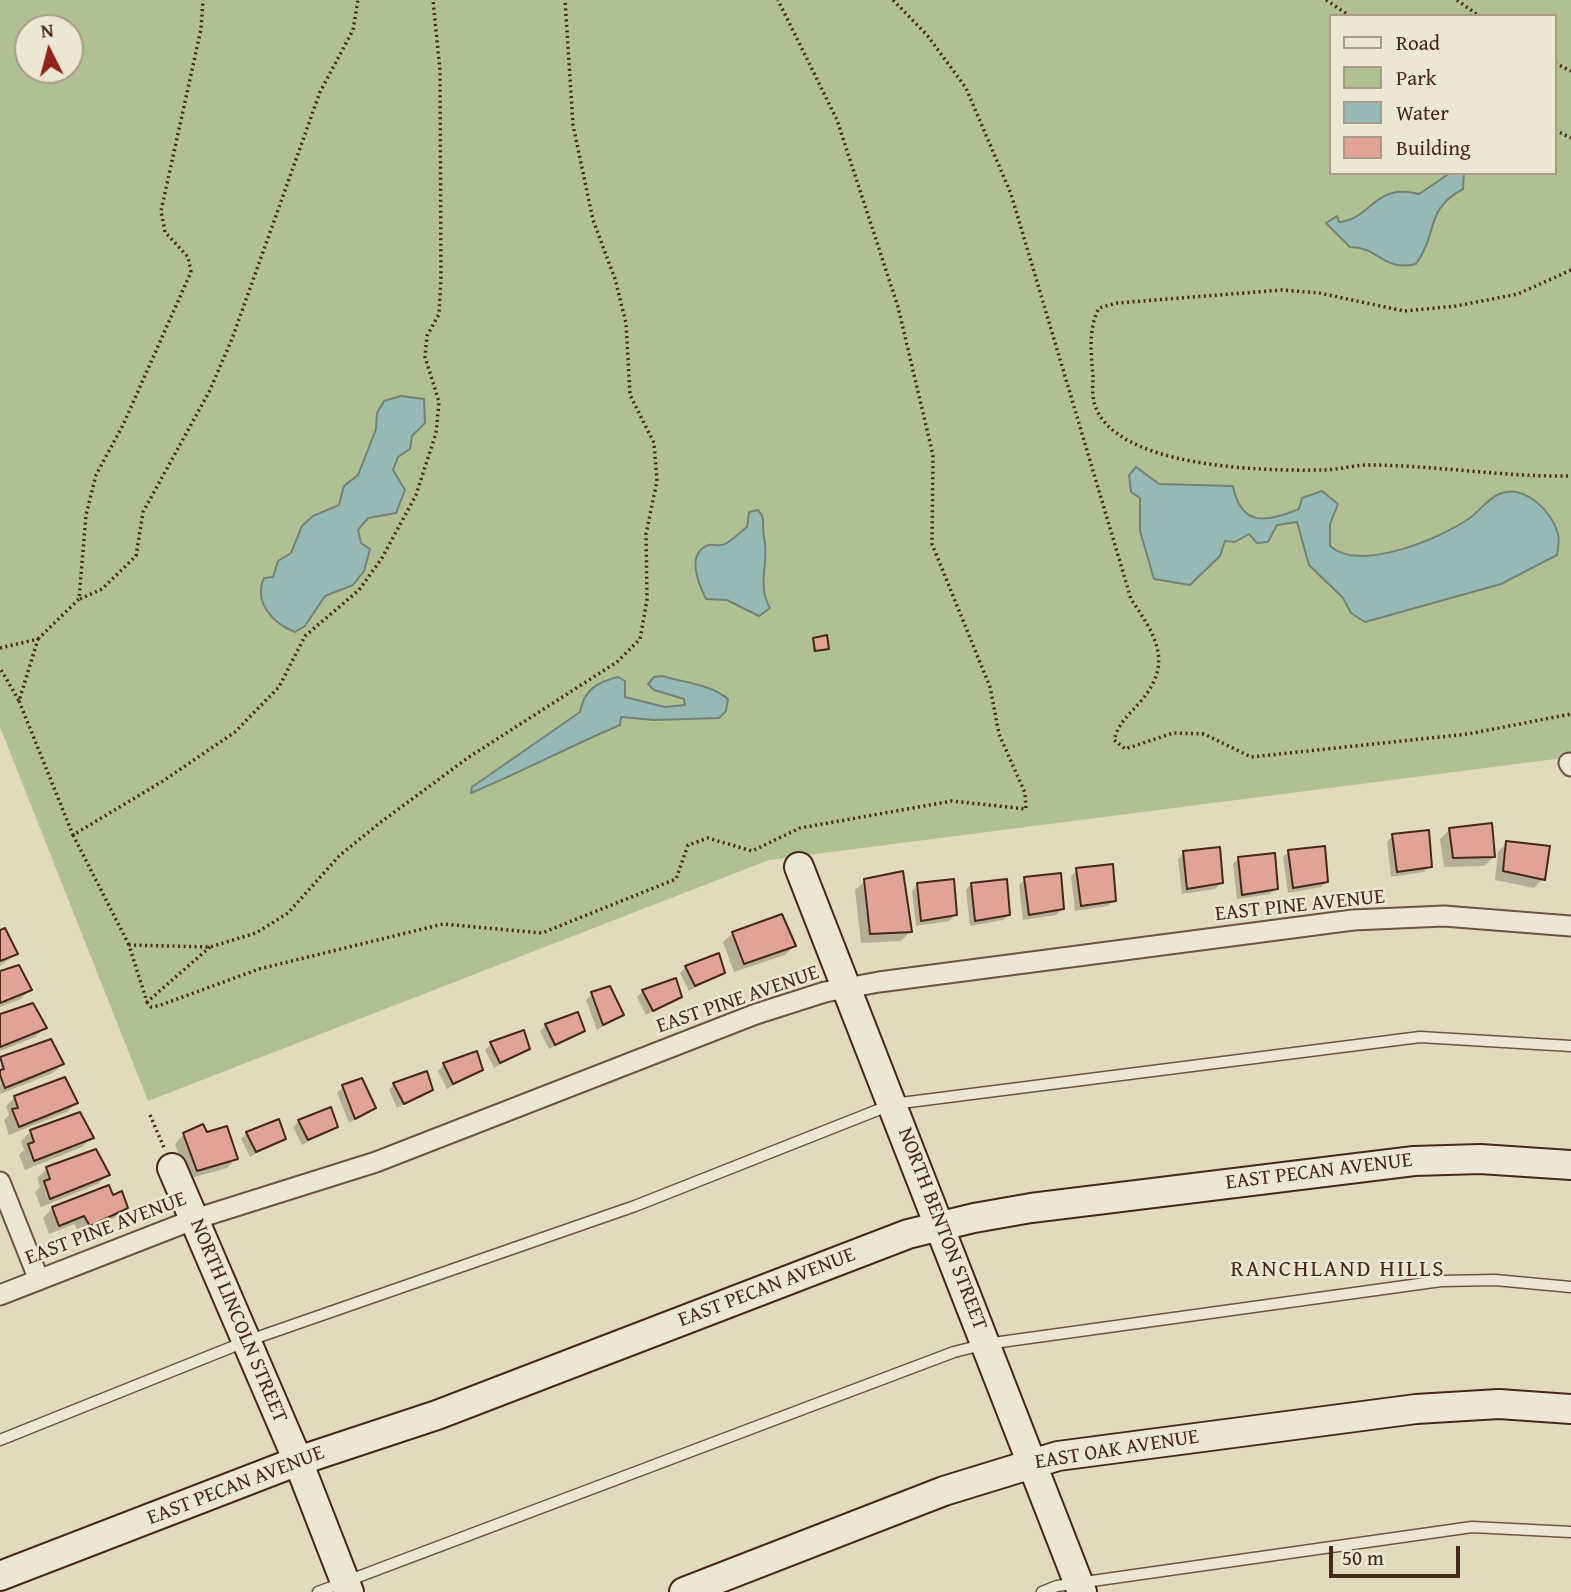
<!DOCTYPE html>
<html>
<head>
<meta charset="utf-8">
<style>
	body { margin:0 }
	#map { position:relative; width:1571px; height:1592px; overflow:hidden; background:#e2dabd; font-family:"Gentium Book Plus",serif }
	canvas { display:block }
	.legend { position:absolute; left:1329px; top:14px; width:228px; height:161px; box-sizing:border-box; background:#ece7d4; border:2px solid #aa9b89; margin:0; padding:9px 12px; list-style:none; font-size:21px; color:#462818 }
	.legend li { display:flex; align-items:center; gap:14px; height:35px }
	.legend b { width:35px; border:2px solid #aa9b89 }
	.north { position:absolute; left:14px; top:14px; width:70px; height:70px; box-sizing:border-box; background:#ece7d4; border:2px solid #aa9b89; border-radius:50%; rotate:354deg; font-size:19px; font-weight:700; line-height:28px; text-align:center; color:#462818 }
	.north::after { content:''; display:block; margin:auto; width:24px; height:32px; background:#8f2418; clip-path:polygon(50% 0,100% 100%,50% 72%,0 100%) }
	.scale { position:absolute; left:1329px; top:1546px; width:131px; height:32px; box-sizing:border-box; border:4px solid #462818; border-top:0; padding-left:9px; font-size:21px; line-height:24px; white-space:nowrap; color:#462818; -webkit-text-stroke:5px #ece7d4; paint-order:stroke }
</style>
</head>
<body>
<div id="map">
<canvas width="1571" height="1592"></canvas>
<ul class="legend">
<li><b style="height:9px;background:#ece7d4"></b>Road</li>
<li><b style="height:19px;background:#b0c093"></b>Park</li>
<li><b style="height:19px;background:#95bab5"></b>Water</li>
<li><b style="height:19px;background:#e0a395"></b>Building</li>
</ul>
<div class="north">N</div>
<div class="scale">50 m</div>
</div>
<script>
const ctx = document.querySelector('canvas').getContext('2d');
ctx.lineJoin = 'round';
function fillPath(path, color) {
  ctx.fillStyle = color;
  ctx.fill(path, 'evenodd');
}
function trace(path, color, width, dash) {
  ctx.strokeStyle = color;
  ctx.lineWidth = width;
  ctx.lineCap = dash ? 'butt' : 'round';
  ctx.setLineDash(dash || []);
  ctx.stroke(path);
}
function label(font, color, halo, rows, align = 'center') {
  ctx.font = font + ' "Gentium Book Plus",serif';
  ctx.lineWidth = 5;
  ctx.setLineDash([]);
  ctx.textBaseline = 'middle';
  ctx.strokeStyle = halo;
  ctx.fillStyle = color;
  for (const [text, x, y, turn = 0] of rows) {
    ctx.save();
    ctx.translate(x, y);
    ctx.rotate((+turn || 0) * Math.PI / 180);
    ctx.textAlign = isNaN(turn) ? turn : align;
    if (halo) ctx.strokeText(text, 0, 0);
    ctx.fillText(text, 0, 0);
    ctx.restore();
  }
}
const green = new Path2D(`
	M0 0H1571V757L769 860 148 1101 0 727ZM1331 16H1555V173H1331ZM28 28H70V70H28Z`);
const water = new Path2D(`
	M1450 173H1464L1463 189C1424 210 1439 232 1416 264 1383 272 1379 247 1350 247L1326 223 1337 216 1339 222C1372 219 1374 182 1419 194Z
	M401 396 424 399 425 423 412 436 410 449 398 457 393 470 405 490 396 513 368 518 358 530 361 543 370 549 364 571 353 585 325 596 305 626 295 632C274 624 253 603 264 578L273 577 278 561 291 553 302 526 313 516 339 505 344 486 358 475 376 429 377 413 384 401Z
	M1136 467 1159 484 1233 486C1241 528 1268 522 1299 509L1302 498 1322 491 1338 504 1330 524V546C1360 573 1441 538 1470 518 1479 511 1488 499 1499 494 1524 483 1552 511 1558 534 1560 540 1558 548 1557 555L1501 584 1365 622 1351 613 1343 598 1309 565 1297 522 1277 525 1268 542 1257 543 1249 534 1235 542 1225 541 1220 556 1190 585 1154 579 1140 531V498L1131 492 1129 475Z
	M758 510C767 520 761 525 764 537 770 562 756 584 770 608L759 616 727 600 706 599C699 585 685 553 709 545 714 544 720 547 725 544 732 541 740 532 747 527L749 512Z
	M662 676C686 683 709 684 728 699L726 711 719 718 654 720 621 717 620 725C570 746 522 772 471 793L472 787 580 712C584 690 597 682 618 677L625 681V697L665 707 685 705 684 699 654 690 648 684 654 677Z`);
const shadow = new Path2D(`
	M813 640 827 648 813 652Z
	M1449 830 1494 857 1484 866 1444 867 1440 839Z
	M1393 836 1430 866 1424 872 1391 877 1387 842Z
	M1507 843 1543 879 1534 888 1495 880 1498 852Z
	M1289 852 1327 881 1321 887 1288 893 1283 857Z
	M1184 853 1221 883 1215 889 1182 894 1178 859Z
	M1239 858 1276 888 1270 894 1237 899 1233 864Z
	M1077 870 1114 900 1108 906 1075 911 1071 876Z
	M1025 879 1062 909 1056 915 1023 920 1019 885Z
	M865 881 910 932 901 941 861 943 855 890Z
	M971 884 1009 914 1003 920 970 926 966 890Z
	M917 885 955 915 949 921 916 926 912 891Z
	M0 932 16 954 0 966Z
	M733 933 794 946 785 955 734 972 723 942Z
	M686 967 723 972 689 991 680 973Z
	M0 973 30 990 21 999 0 1007Z
	M609 988 622 1015 597 1030 586 1000 592 994Z
	M643 991 680 997 646 1015 637 997Z
	M0 1016 45 1028 35 1037 0 1051Z
	M546 1025 583 1031 549 1049 540 1031Z
	M491 1044 528 1049 494 1068 485 1050Z
	M1 1058 62 1064 53 1073 0 1094Z
	M444 1065 481 1070 447 1089 438 1071Z
	M394 1084 431 1089 397 1108 389 1090Z
	M343 1087 373 1108 349 1123 337 1093Z
	M15 1097 76 1103 67 1112 9 1135 4 1120 9 1115 6 1106Z
	M299 1121 336 1126 302 1145 293 1127Z
	M278 1122 284 1138 250 1157 241 1139 247 1133Z
	M31 1131 92 1138 82 1147 25 1170 19 1155 24 1150 21 1141Z
	M184 1134H207L236 1158 227 1168 188 1179 175 1144Z
	M95 1151 107 1175 98 1184 41 1207 35 1192 40 1187 37 1178 47 1169Z
	M112 1198 126 1208 116 1217 80 1234 74 1224 49 1234 43 1218 53 1208Z`);
const building = new Path2D(`
	M827 635 829 649 815 651 813 638Z
	M1492 823 1495 857 1453 858 1449 828Z
	M1429 830 1432 867 1397 872 1392 834Z
	M1506 841 1550 846 1545 880 1503 871Z
	M1325 846 1328 882 1293 888 1288 850Z
	M1220 847 1223 883 1187 889 1183 851Z
	M1275 853 1278 889 1242 895 1238 857Z
	M1113 864 1116 901 1081 906 1076 868Z
	M903 871 912 932 870 934 864 879Z
	M1061 873 1064 909 1029 915 1024 877Z
	M954 879 957 915 921 921 917 883Z
	M1007 879 1010 915 975 921 971 883Z
	M782 914 796 946 744 964 732 932Z
	M5 928 18 954 0 961V930Z
	M719 953 725 973 695 986 685 966Z
	M19 965 32 990 0 1003V971Z
	M676 978 682 997 653 1011 642 990Z
	M610 986 624 1015 603 1025 591 992Z
	M33 1003 47 1028 0 1047V1014Z
	M578 1012 585 1031 555 1045 545 1024Z
	M524 1030 530 1049 500 1063 490 1042Z
	M51 1039 64 1064 5 1088 0 1075V1070L4 1069 0 1057Z
	M477 1051 483 1070 453 1084 443 1063Z
	M427 1071 433 1090 404 1104 393 1083Z
	M65 1077 78 1103 19 1127 12 1109 18 1108 14 1096Z
	M362 1078 376 1108 355 1119 342 1085Z
	M331 1107 338 1127 308 1140 298 1120Z
	M80 1112 94 1138 34 1161 28 1144 34 1142 30 1130Z
	M279 1119 286 1139 256 1152 246 1132Z
	M203 1124 207 1132 227 1126 238 1159 197 1171 183 1133Z
	M96 1149 110 1175 50 1199 44 1181 50 1179 46 1167Z
	M109 1185 113 1195 122 1191 128 1208 90 1226 84 1216 59 1226 52 1207Z`);
const path = new Path2D(`
	M893 0 927 35 966 88 1011 194 1131 599C1155 635 1174 662 1141 701 1129 715 1119 722 1114 740L1125 749 1173 733 1204 734 1251 757 1468 734 1571 714
	M1326 0 1350 16
	M1457 0 1479 16
	M1555 63 1571 71
	M1555 130 1571 138
	M1571 270 1518 294 1456 306 1404 311 1319 293 1282 290 1117 303 1099 308C1088 329 1091 353 1093 376 1093 384 1092 394 1094 402 1111 469 1267 471 1322 470 1339 470 1357 464 1374 465 1440 466 1505 477 1571 476
	M80 599 102 589 136 556 143 512 209 392 232 339 320 92 353 30 358 0
	M38 639 79 599 86 515 96 475 123 425 191 272 188 257 165 232 161 211 201 29 203 0
	M0 648 38 639 19 701 0 668
	M19 701 73 835 163 781 235 732 279 687 305 636 359 590 382 558 416 495 436 433 439 402 425 357 427 336 439 314 441 278 440 71 433 0
	M73 835 129 945
	M210 947 147 1002 129 945 210 947 256 933 288 913 340 855 381 822 469 757 617 662 640 639 647 600 646 534 657 481 654 443 630 395 626 323 615 279 593 220 573 125 565 0
	M147 1002 151 1007 158 1006 259 969 443 924 542 933 676 879 688 845 708 838 752 851 800 828 952 801 1026 809 1025 793 999 734 990 687 932 544 933 455 898 307 837 120 778 0
	M150 1115 165 1150`);
const lane = new Path2D(`
	M0 1440 247 1341 635 1206 893 1104 1420 1037 1571 1046
	M318 1592 954 1352 986 1344 1441 1281 1495 1280 1571 1287
	M1042 1592 1057 1586 1472 1527 1571 1532`);
const street = new Path2D(`
	M1569 763 1571 766
	M0 1182 39 1280
	M0 1295 195 1219 376 1162 756 1014 825 992 879 982 1353 920 1444 916 1571 926`);
const secondary = new Path2D(`
	M799 867 1082 1592
	M172 1168 298 1461 349 1592
	M0 1576 298 1461 437 1415 908 1234 974 1218 1031 1208 1414 1161 1480 1159 1571 1165
	M684 1592 944 1491 1058 1456 1416 1409 1499 1404 1571 1409`);
const streetNames = [
	["EAST PINE AVENUE",1300,906,-6],
	["EAST PINE AVENUE",738,1000,-19],
	["EAST PECAN AVENUE",1319,1172,-7],
	["EAST PINE AVENUE",106,1229,-21],
	["NORTH BENTON STREET",942,1229,69],
	["EAST PECAN AVENUE",767,1288,-21],
	["NORTH LINCOLN STREET",238,1321,67],
	["EAST OAK AVENUE",1117,1450,-9],
	["EAST PECAN AVENUE",236,1486,-21]
];
const neighbourhoodNames = [
	["RANCHLAND HILLS",1338,1270]
];
fillPath(green, '#b0c093');
fillPath(water, '#95bab5');
trace(water, '#758076', 2);
fillPath(shadow, '#0003');
fillPath(building, '#e0a395');
trace(building, '#462818', 2);
trace(lane, '#6d5441', 13);
trace(street, '#6d5441', 23);
trace(secondary, '#462818', 32);
trace(path, '#462818', 3.5, [2, 3.5]);
trace(lane, '#ece7d4', 10);
trace(street, '#ece7d4', 19);
trace(secondary, '#ece7d4', 28);
label('21px', '#462818', '#ece7d4', streetNames);
ctx.letterSpacing = '2px';
label('23px', '#462818', '#ece7d4', neighbourhoodNames);
ctx.letterSpacing = '0px';
</script>
</body>
</html>
